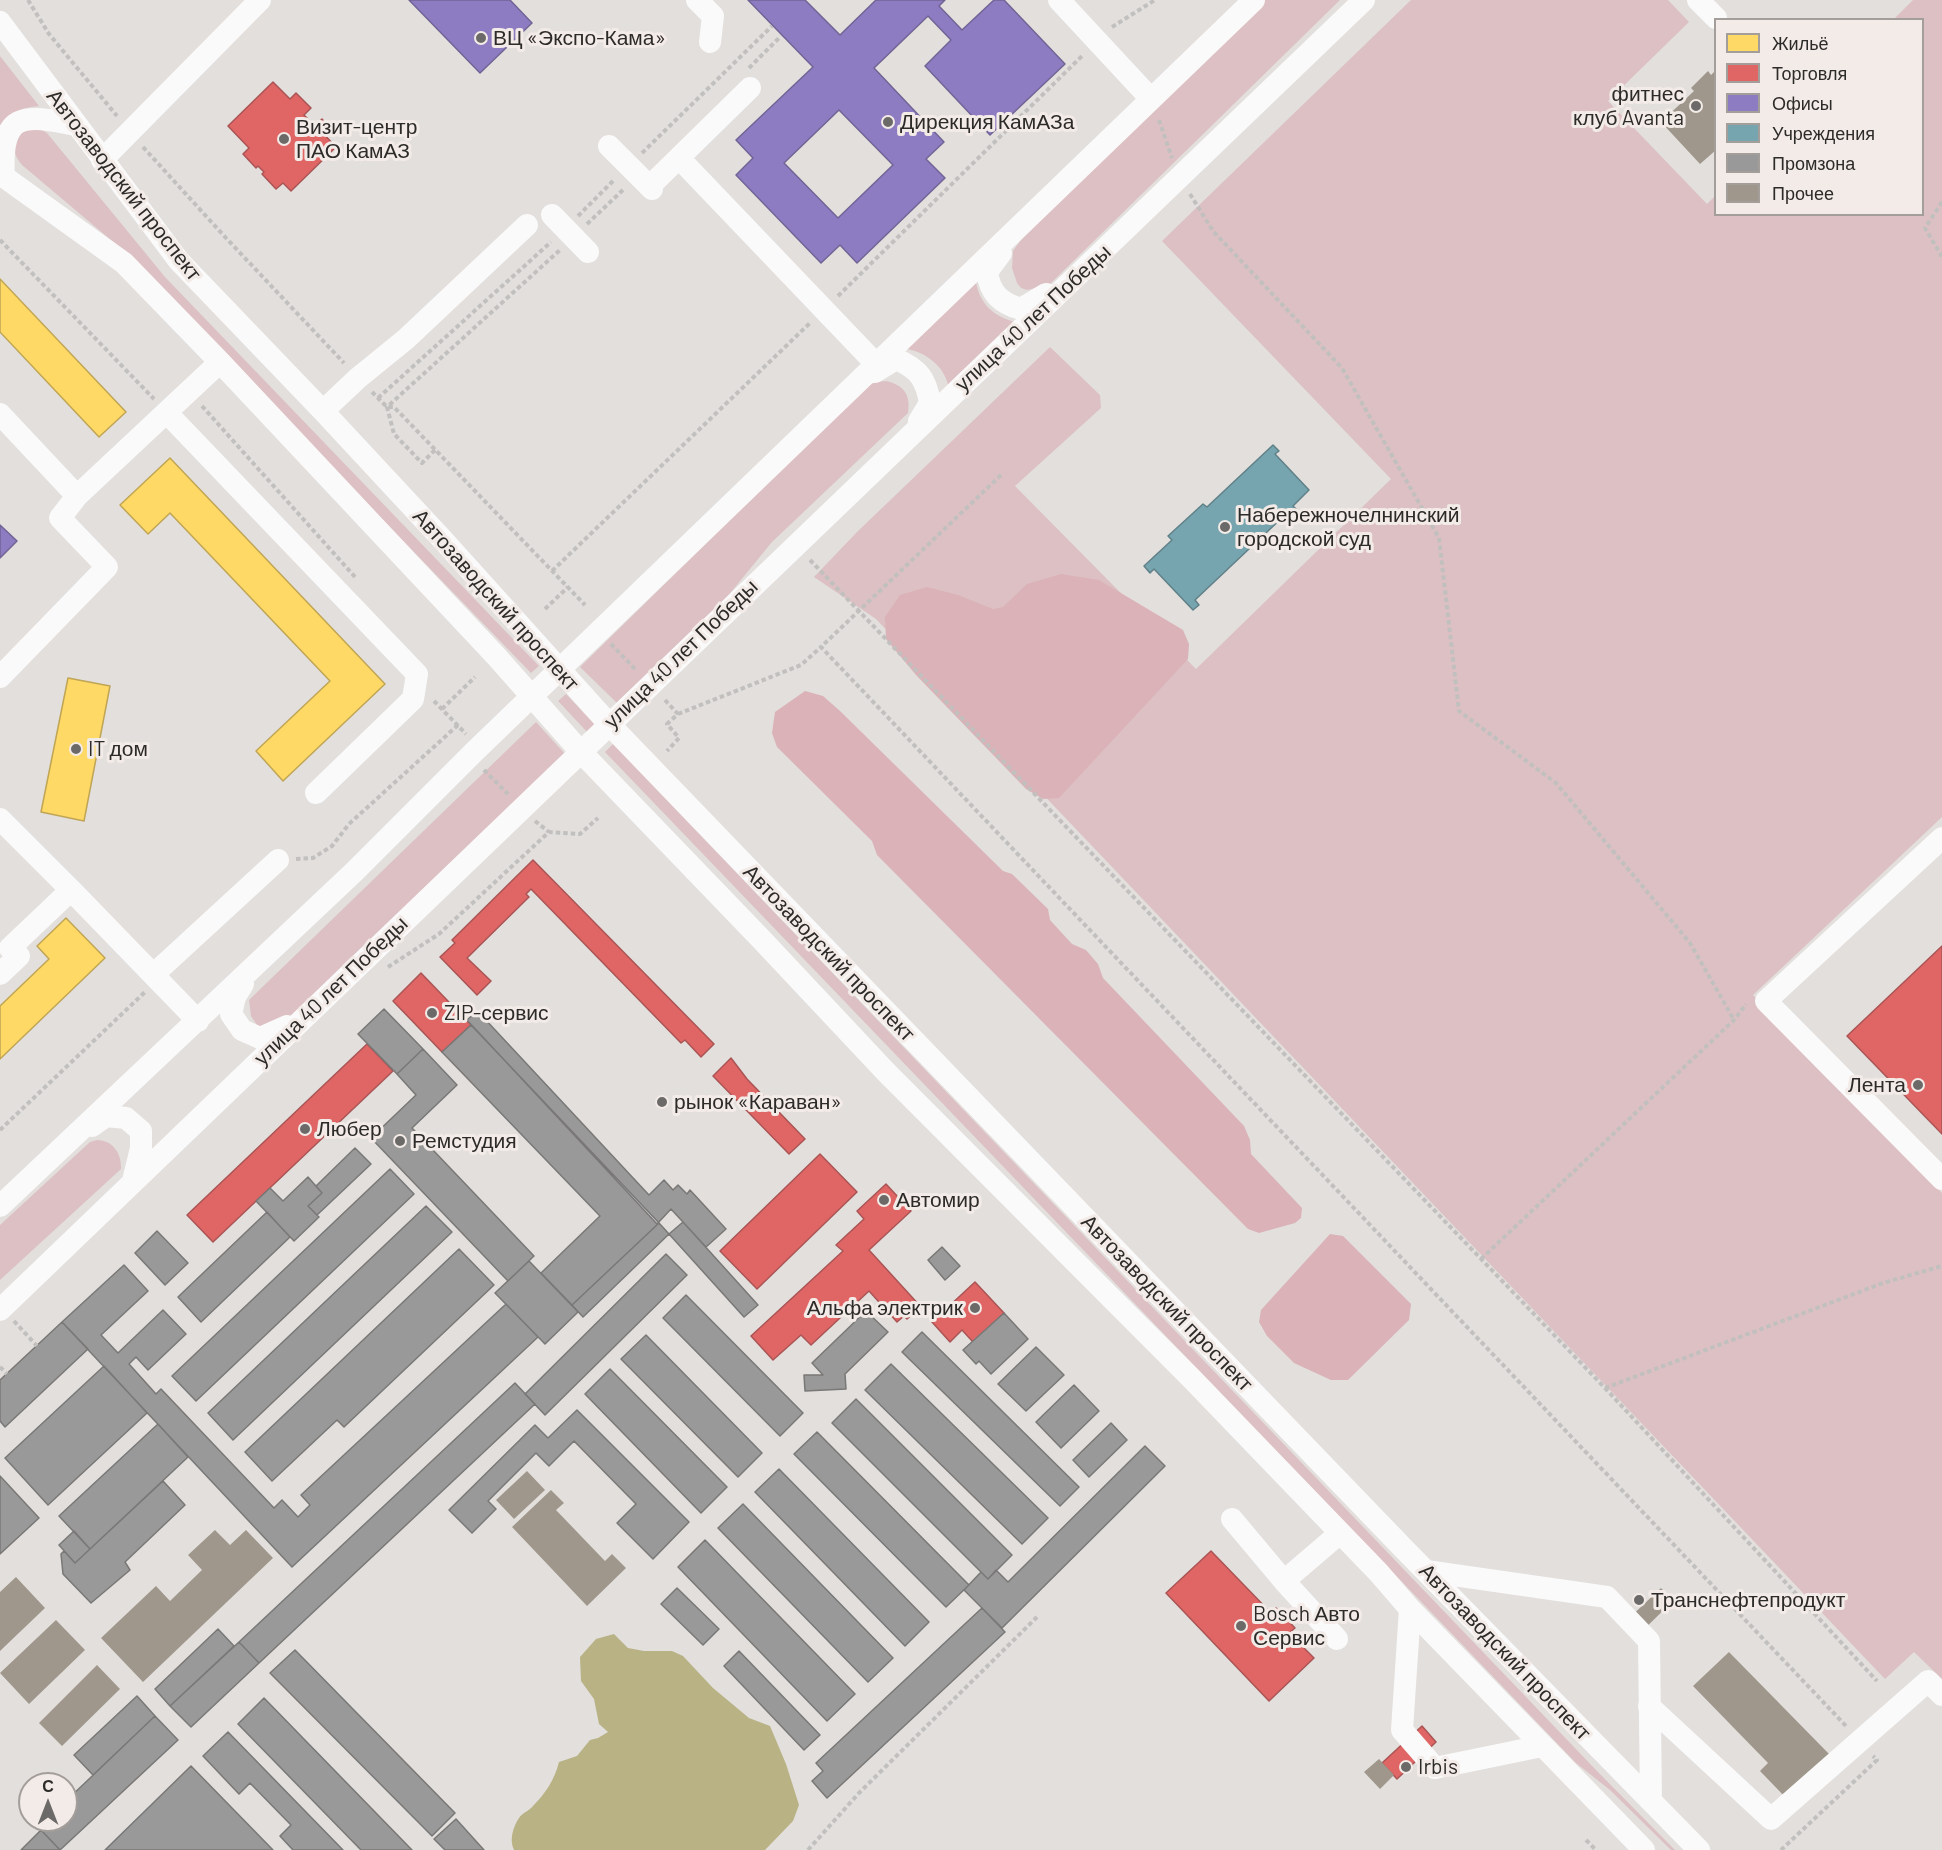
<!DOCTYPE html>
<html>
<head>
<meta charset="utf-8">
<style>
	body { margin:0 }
	#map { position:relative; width:1942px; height:1850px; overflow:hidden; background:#e2dfdd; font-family:Barlow,sans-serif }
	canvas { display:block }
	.legend { position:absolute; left:1714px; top:18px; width:210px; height:198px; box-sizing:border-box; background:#f3ebe7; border:2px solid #a49e9b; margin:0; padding:8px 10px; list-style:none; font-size:18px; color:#2d2b29 }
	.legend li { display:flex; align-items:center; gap:12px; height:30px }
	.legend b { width:30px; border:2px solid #a49e9b }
	.north { position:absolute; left:18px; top:1772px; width:60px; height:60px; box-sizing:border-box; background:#f3ebe7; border:2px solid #a49e9b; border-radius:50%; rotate:0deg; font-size:16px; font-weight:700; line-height:24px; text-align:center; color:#2d2b29 }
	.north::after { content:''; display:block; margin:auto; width:21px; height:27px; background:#6c6a68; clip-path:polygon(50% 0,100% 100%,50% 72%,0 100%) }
</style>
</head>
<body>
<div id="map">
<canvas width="1942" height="1850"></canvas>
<ul class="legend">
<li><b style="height:16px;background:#ffd966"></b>Жильё</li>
<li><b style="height:16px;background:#e06666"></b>Торговля</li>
<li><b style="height:16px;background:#8e7cc3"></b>Офисы</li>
<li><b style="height:16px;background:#76a5af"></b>Учреждения</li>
<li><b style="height:16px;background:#999"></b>Промзона</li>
<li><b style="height:16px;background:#9f978b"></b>Прочее</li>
</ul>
<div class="north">С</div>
</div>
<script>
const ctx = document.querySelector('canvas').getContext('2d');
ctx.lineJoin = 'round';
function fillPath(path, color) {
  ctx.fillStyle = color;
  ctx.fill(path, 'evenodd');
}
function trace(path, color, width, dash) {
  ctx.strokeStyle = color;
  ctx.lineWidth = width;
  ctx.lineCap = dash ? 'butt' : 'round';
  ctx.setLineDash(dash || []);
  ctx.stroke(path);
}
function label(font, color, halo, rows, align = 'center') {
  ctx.font = font + ' Barlow,sans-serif';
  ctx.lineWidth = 6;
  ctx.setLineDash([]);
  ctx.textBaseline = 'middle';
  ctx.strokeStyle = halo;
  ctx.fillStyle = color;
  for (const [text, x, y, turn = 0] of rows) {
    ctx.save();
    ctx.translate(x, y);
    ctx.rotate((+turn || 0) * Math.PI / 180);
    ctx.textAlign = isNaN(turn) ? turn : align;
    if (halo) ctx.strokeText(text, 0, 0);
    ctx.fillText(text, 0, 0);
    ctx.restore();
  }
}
const green = new Path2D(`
	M1264 0H1340L1049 285 1027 290 1021 288 1017 283 1012 268 1013 251 1046 205Z
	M1411 0H1668L1689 22 1608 101 1707 204 1715 196 1716 214H1922V20L1894 19 1913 0H1942V817L1753 995 1942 1193V1679L1914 1652 1885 1679 876 619 814 577 857 532 1050 347 1100 395 1101 408 1015 486 1196 669 1391 479 1162 241Z
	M0 56 39 106C19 108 14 112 0 126Z
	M40 129 47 133 165 277 539 666 531 673 118 246 22 165C11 152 14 144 23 131Z
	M976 282C980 304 993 316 1015 322L948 385C944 366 925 352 907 349Z
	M886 381C904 385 911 395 908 413L772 542 727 597 619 705 580 667 867 386 876 382Z
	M566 694 597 727 589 734 558 701Z
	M536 722 566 755 288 1020 259 1028 251 1016 249 1000Z
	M613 744 1596 1770 1675 1850H1671L1610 1790 1576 1763 605 752Z
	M97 1140C113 1140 122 1154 121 1169L0 1280V1225L90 1142Z`);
const forest = new Path2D(`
	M1061 574 1099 580 1183 630 1189 644 1188 659 1059 798 1043 799 1026 789 916 675 886 639 885 617 900 595 927 587 958 595 993 609 1003 607 1027 584Z
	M805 691 823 696 840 711 1003 871 1012 874 1048 909 1050 920 1072 944 1086 950 1098 964 1103 978 1244 1126 1250 1140 1251 1154 1302 1208 1301 1218 1295 1223 1259 1233 1248 1229 877 855 872 841 777 747 772 733 775 712Z
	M1330 1234 1343 1236 1411 1304 1409 1320 1348 1380H1331L1294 1363 1267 1336 1259 1322 1261 1310Z`);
const water = new Path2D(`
	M614 1634 628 1648 644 1651H672L683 1656 713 1688 749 1718 770 1726 786 1764 799 1805 793 1821 765 1850H514C509 1840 513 1827 519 1818 522 1813 529 1811 533 1806 545 1794 555 1779 559 1762L577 1756 590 1740 598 1738 608 1732 599 1724 594 1699 581 1681 580 1657 596 1639Z`);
const homes = new Path2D(`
	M0 279 126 412 99 437 0 332Z
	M170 458 385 684 283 781 256 751 330 681 170 513 148 534 120 505Z
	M68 678 110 686 84 821 41 812Z
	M66 918 105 958 0 1059V1006L49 959 37 946Z`);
const shops = new Path2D(`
	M273 82 290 99 296 93 311 108 304 115 315 126 322 119 326 124 320 130 336 147 291 191 283 183 276 189 262 174 264 172 258 166 256 168 243 154 249 148 228 126Z
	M533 860 714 1044 701 1057 685 1040 681 1043 531 889 526 894 529 897 467 958 491 981 477 995 440 957 455 943 452 940Z
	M1942 946V1134L1847 1036Z
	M421 973 471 1025 442 1052 393 1001Z
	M367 1044 393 1071 213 1242 187 1215Z
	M731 1058 747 1079 805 1139 789 1154 713 1076Z
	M820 1154 857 1192 757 1289 720 1251Z
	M886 1184 911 1211 869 1250 921 1307 907 1319 904 1316 897 1322 869 1291 811 1345 801 1335 773 1360 751 1336 843 1251 836 1245 864 1219 857 1211Z
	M975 1282 1004 1313 973 1342 962 1330 950 1342 932 1322Z
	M1211 1551 1271 1613 1276 1608 1295 1628 1289 1633 1314 1658 1269 1701 1166 1593Z
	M1422 1726 1436 1742 1397 1779 1382 1763Z`);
const offices = new Path2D(`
	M409 0H510L532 23 480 73Z
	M748 0H805L840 35 876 0H945L939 6 962 30 994 0H1004L1065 64 990 135 925 66 951 40 928 16 874 68 944 142 926 159 945 178 857 263 840 245 821 263 736 175 753 158 736 140 813 67ZM839 110 893 165 838 218 784 163Z
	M0 525 17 541 0 558Z`);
const public = new Path2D(`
	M1273 445 1279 451 1275 454 1309 490 1293 506 1297 510 1289 518 1286 514 1195 600 1199 605 1193 610 1154 569 1150 573 1144 566 1172 540 1168 536 1203 504 1207 507Z`);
const industry = new Path2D(`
	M384 1009 423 1049 397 1074 358 1034Z
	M475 1013 481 1019 483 1017 649 1195 664 1180 673 1190 678 1185 687 1194 690 1190 726 1229 706 1247 671 1209 657 1224 467 1020Z
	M471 1025 659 1223 572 1305 541 1273 600 1216 442 1052Z
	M423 1049 457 1085 412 1128 534 1256 508 1281 371 1138 416 1095 397 1074Z
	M355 1148 371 1164 317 1215 308 1206 322 1193 316 1186Z
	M390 1169 414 1194 196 1401 172 1376Z
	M308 1177 322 1193 308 1206 319 1217 294 1241 256 1201 270 1188 283 1201Z
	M426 1206 452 1232 233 1440 208 1413Z
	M267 1212 290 1237 201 1322 178 1297Z
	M683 1222 758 1305 744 1317 669 1234Z
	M659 1223 669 1234 583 1317 572 1305Z
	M157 1231 188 1263 165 1285 135 1253Z
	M942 1247 960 1266 945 1280 928 1260Z
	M459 1249 494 1285 344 1427 337 1420 272 1481 245 1452Z
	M666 1254 687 1275 545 1415 525 1394Z
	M529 1261 578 1312 545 1344 495 1293Z
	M124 1265 148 1291 101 1335 118 1353 163 1310 186 1334 148 1370 136 1357 129 1364 156 1394 161 1389 274 1508 282 1500 298 1517 310 1505 301 1495 506 1304 538 1337 292 1567 62 1322Z
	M686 1295 803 1413 780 1436 663 1318Z
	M866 1311 888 1332 845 1374 846 1389 805 1391 804 1375H823L812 1363Z
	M1004 1313 1028 1339 991 1374 979 1361 976 1364 963 1350Z
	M62 1322 88 1349 5 1427 0 1421V1380Z
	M922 1332 1079 1487 1060 1506 902 1352Z
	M646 1335 762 1453 738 1477 621 1359Z
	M1036 1347 1064 1375 1026 1411 998 1384Z
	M891 1364 1048 1518 1022 1544 865 1390Z
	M104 1366 147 1413 48 1505 5 1458Z
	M610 1369 727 1487 701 1513 585 1394Z
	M515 1383 535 1404 259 1663 239 1642Z
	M1074 1385 1099 1411 1061 1448 1036 1422Z
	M856 1399 1012 1555 988 1579 832 1423Z
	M577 1410 689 1522 653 1559 617 1523 636 1504 574 1441 549 1466 536 1453 488 1501 496 1509 472 1533 449 1510 535 1425 548 1438Z
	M1111 1423 1127 1440 1089 1477 1073 1460Z
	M158 1424 188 1457 90 1549 59 1516Z
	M817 1432 969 1585 946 1607 794 1454Z
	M1145 1446 1165 1466 1002 1628 964 1590 981 1572 988 1579 996 1570 1008 1582Z
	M779 1469 929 1622 905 1646 755 1492Z
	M0 1476 39 1518 0 1554Z
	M163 1481 185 1505 125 1562 130 1570 91 1603 63 1574 61 1554 64 1551 75 1563Z
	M743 1504 893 1658 868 1682 718 1528Z
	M74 1531 90 1549 75 1563 59 1545Z
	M705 1540 855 1694 827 1721 678 1567Z
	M677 1588 719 1629 703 1645 661 1604Z
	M982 1608 1005 1632 827 1798 812 1781 823 1771 816 1763Z
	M218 1629 234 1646 170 1706 155 1689Z
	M239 1642 259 1663 191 1727 170 1706Z
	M295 1650 455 1813 432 1836 270 1673Z
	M739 1651 820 1735 804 1750 724 1666Z
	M137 1696 155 1716 93 1775 74 1755Z
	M264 1698 412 1850H361L238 1724Z
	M155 1716 178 1740 60 1850 41 1830 52 1820H66V1801Z
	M228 1732 343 1850H293L280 1836 291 1825 250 1783 239 1794 203 1756Z
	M191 1766 273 1850H105Z
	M456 1819 484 1850H445L434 1839Z
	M41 1830 60 1850H21Z`);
const building = new Path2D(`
	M1716 70V150L1700 164 1661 122 1694 91 1691 88 1708 71 1711 75Z
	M527 1471 545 1490 514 1519 496 1500Z
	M551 1490 564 1503 556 1510 605 1561 612 1554 626 1568 587 1606 512 1527Z
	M215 1530 230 1545 246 1530 273 1558 143 1682 101 1638 156 1586 170 1601 202 1570 188 1555Z
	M16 1577 45 1608 0 1651V1592Z
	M1661 1588 1673 1601 1638 1635 1625 1622Z
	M56 1620 85 1650 29 1704 0 1673Z
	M1729 1652 1831 1756 1787 1799 1760 1771 1768 1763 1693 1686Z
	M97 1665 120 1689 62 1746 39 1723Z
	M1379 1759 1394 1775 1380 1789 1364 1772Z`);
const path = new Path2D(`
	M28 0 49 34 117 116
	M1112 27 1155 0
	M749 68 781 36
	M1159 120 1172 158
	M143 147 226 238 344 363
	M642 153 772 26
	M1190 194 1213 231 1342 368 1439 538 1459 711 1556 783 1690 943 1734 1020
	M1942 202 1925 228 1941 255 1942 259
	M578 216 615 179
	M587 224 625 188
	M0 240 154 399
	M838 296 1083 55
	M372 392 387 407H394L585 605
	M378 398 551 242
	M202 406 355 577
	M435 450 422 463 394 434 387 407 560 250
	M1001 475 821 647 1846 1726
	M810 560 1605 1388 1877 1681
	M552 571 811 322
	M545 609 568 587
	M611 644 637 671
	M665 700 678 714 667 724 679 738 667 751
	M434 701 466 734
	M442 709 475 677
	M678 714 801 665 821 647
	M484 770 508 794
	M535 821 549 832
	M296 859 313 858 332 846 349 824 458 725
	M388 967 439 934 549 832 580 834 598 818
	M0 1130 145 992
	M1481 1259 1734 1020 1746 1004
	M14 1321 37 1346
	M0 1367 7 1374
	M1605 1388 1883 1283 1942 1266
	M1586 1840 1596 1850
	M808 1850 859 1793 1037 1617
	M1781 1850 1877 1760 1873 1756`);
const minor = new Path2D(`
	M697 0 713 16 710 42
	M1059 0 1151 99
	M1698 0 1716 18
	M0 22 179 261 323 411 443 540 609 724 1405 1550 1699 1850
	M609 146 652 189
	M679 158 876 364
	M102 160 260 0
	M0 174 124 263 220 362 496 656 580 751 762 940 886 1072 1192 1379 1379 1573 1410 1609 1644 1850
	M4 177C0 111 23 114 76 125
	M650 186 750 88
	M552 215 588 252
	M1001 253 987 272C990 293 1000 303 1021 309L1046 294
	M875 372 896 359C919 369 926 379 930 403L919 421
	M323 411 358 378 406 339 527 225
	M167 413 417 674 413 699 316 793
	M0 414 77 496 220 362
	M0 677 107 567 60 518 77 496
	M0 819 71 890
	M1942 838 1766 1001 1942 1179
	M0 974 19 956 10 948 71 890 198 1021
	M154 974 278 860
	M243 984 235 997 231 1014 242 1030 260 1038 287 1026
	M92 1126 106 1116 126 1118 141 1131V1148L133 1181
	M0 1206 355 871 475 751 1254 0
	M0 1310 1364 0
	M1232 1519 1284 1581 1340 1533
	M1426 1571 1607 1597 1649 1641 1651 1801
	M1284 1581 1337 1639
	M1410 1609 1402 1730 1435 1768 1542 1746
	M1649 1706 1771 1819 1928 1681 1942 1695`);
const markers = [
	[481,38,6,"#6c6a68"],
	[1696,106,6,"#6c6a68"],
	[888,122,6,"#6c6a68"],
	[284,139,6,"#6c6a68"],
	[1225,527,6,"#6c6a68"],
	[76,749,6,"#6c6a68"],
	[432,1013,6,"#6c6a68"],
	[1918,1085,6,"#6c6a68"],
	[662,1102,6,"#6c6a68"],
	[305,1129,6,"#6c6a68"],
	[400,1141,6,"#6c6a68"],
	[884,1200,6,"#6c6a68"],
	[975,1308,6,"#6c6a68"],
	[1639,1600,6,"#6c6a68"],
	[1241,1626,6,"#6c6a68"],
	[1406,1767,6,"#6c6a68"]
];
const poiNames = [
	["ВЦ «Экспо-Кама»",493,38],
	["фитнес",1684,94,"right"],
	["клуб Avanta",1684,118,"right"],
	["Дирекция КамАЗа",900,122],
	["Визит-центр",296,127],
	["ПАО КамАЗ",296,151],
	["Набережночелнинский",1237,515],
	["городской суд",1237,539],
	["IT дом",88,749],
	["ZIP-сервис",444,1013],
	["Лента",1906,1085,"right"],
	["рынок «Караван»",674,1102],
	["Любер",317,1129],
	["Ремстудия",412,1141],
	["Автомир",896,1200],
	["Альфа электрик",963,1308,"right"],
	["Транснефтепродукт",1651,1600],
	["Bosch Авто",1253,1614],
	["Сервис",1253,1638],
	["Irbis",1418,1767]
];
const streetNames = [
	["Автозаводский проспект",124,185,52],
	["улица 40 лет Победы",1033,318,-43],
	["Автозаводский проспект",496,600,48],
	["улица 40 лет Победы",681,654,-44],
	["Автозаводский проспект",829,953,46],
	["улица 40 лет Победы",331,991,-44],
	["Автозаводский проспект",1167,1303,46],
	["Автозаводский проспект",1505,1652,46]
];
fillPath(green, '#ddc0c3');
fillPath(forest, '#dab2b7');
fillPath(water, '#b9b284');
fillPath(homes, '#ffd966');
trace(homes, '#c0a554', 1.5);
fillPath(shops, '#e06666');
trace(shops, '#aa5454', 1.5);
fillPath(offices, '#8e7cc3');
trace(offices, '#716495', 1.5);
fillPath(public, '#76a5af');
trace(public, '#608087', 1.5);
fillPath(industry, '#999');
trace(industry, '#797877', 1.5);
fillPath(building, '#9f978b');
trace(path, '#c1c0bf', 4, [4.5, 3]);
trace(minor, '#fbfafa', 22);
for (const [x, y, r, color] of markers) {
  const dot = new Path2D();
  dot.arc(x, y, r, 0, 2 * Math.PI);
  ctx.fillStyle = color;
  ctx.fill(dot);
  trace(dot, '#f3ebe7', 2);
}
label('21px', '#2d2b29', '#f3ebe7', poiNames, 'left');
label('21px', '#2d2b29', '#f3ebe7', streetNames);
</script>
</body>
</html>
